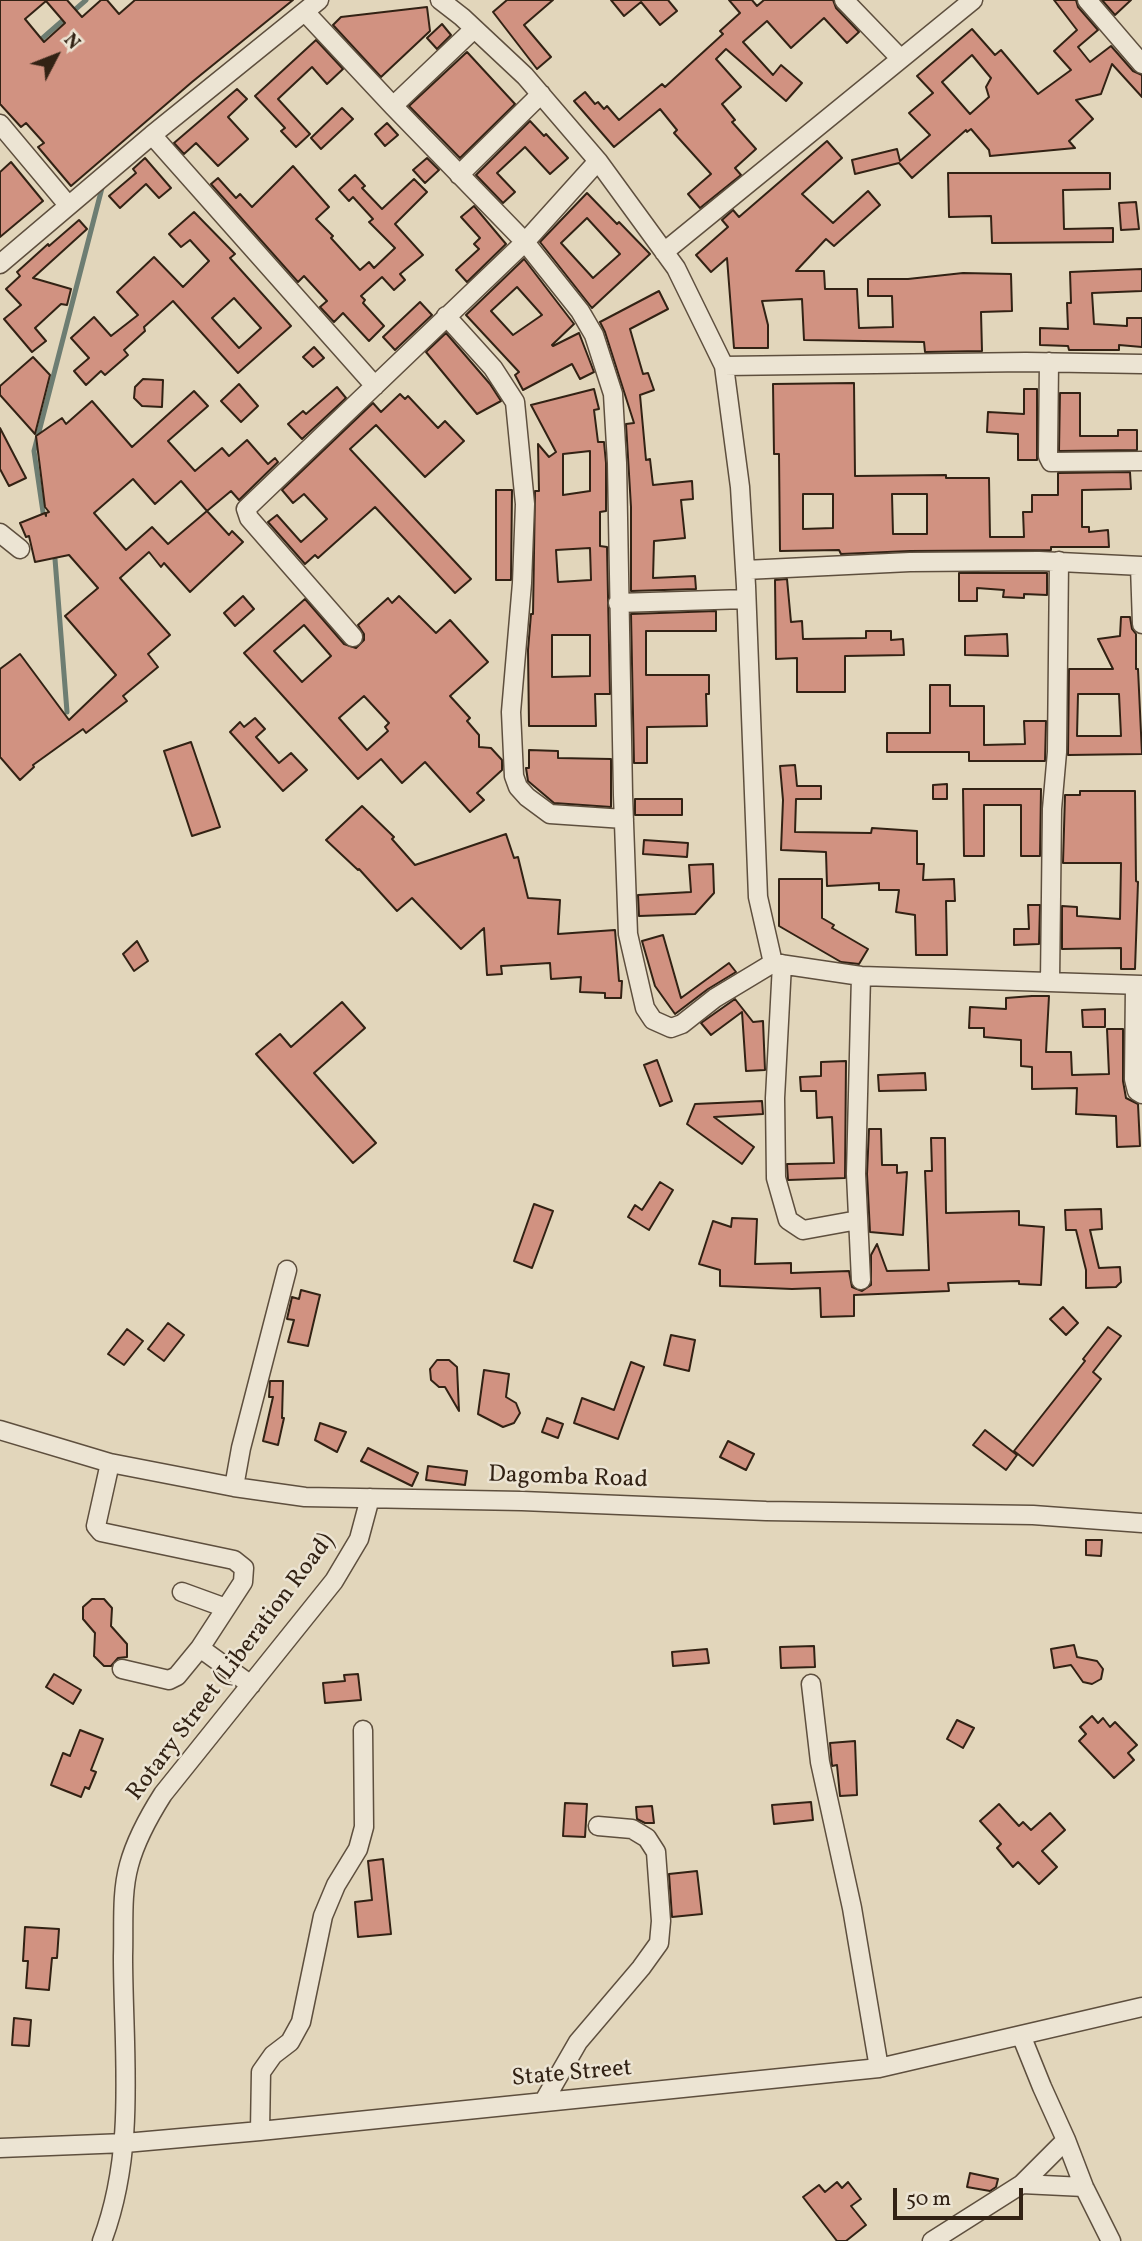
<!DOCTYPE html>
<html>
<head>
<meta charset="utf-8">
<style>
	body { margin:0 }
	#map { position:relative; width:1142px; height:2241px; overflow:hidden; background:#e2d6bb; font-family:Vollkorn,serif }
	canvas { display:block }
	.north { position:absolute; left:21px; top:21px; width:70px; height:70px; -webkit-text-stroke:5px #ece4d3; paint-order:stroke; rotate:48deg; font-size:19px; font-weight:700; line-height:28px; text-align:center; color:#322214 }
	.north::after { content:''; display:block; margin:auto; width:24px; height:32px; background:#322214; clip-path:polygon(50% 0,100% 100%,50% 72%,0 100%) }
	.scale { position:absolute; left:893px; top:2188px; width:130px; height:32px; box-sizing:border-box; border:4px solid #322214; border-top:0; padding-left:9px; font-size:21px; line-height:24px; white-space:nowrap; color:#322214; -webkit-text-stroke:5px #ece4d3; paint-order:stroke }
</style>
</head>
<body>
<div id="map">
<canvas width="1142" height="2241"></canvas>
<div class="north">N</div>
<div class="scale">50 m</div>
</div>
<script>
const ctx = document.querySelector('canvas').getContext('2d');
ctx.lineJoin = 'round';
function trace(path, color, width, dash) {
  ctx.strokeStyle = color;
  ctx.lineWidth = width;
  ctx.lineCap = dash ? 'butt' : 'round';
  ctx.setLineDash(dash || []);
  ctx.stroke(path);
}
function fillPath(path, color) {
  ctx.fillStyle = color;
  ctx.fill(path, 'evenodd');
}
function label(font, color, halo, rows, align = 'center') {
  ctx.font = font + ' Vollkorn,serif';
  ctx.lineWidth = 5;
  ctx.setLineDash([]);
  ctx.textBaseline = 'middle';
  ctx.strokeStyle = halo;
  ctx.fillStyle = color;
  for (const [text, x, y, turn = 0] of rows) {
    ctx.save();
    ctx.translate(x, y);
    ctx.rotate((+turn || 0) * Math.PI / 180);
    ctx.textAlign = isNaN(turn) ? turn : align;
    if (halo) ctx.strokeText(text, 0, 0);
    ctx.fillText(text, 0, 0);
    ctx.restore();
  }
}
const stream = new Path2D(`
	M37 43 86 0
	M44 519 34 451 103 184
	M53 551 55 559 67 712`);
const building = new Path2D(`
	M0 0H67L82 17 101 0H107L119 14 135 0H293L192 82 71 186 38 147 44 143 26 123 21 127 0 104ZM46 1 65 23 44 42 25 19Z
	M507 0H553L524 25 551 57 537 69 493 12Z
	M611 0H668L677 11 660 25 641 2 624 16Z
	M729 0H752L757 6 764 0H833L836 8 859 32 847 43 824 18 791 48 767 21 743 42 773 75 781 65 802 83 786 101 726 49 716 59 741 87 722 104 735 120 732 122 756 149 735 168 741 175 700 208 688 194 711 174 674 133 677 130 660 109 614 147 574 101 585 92 595 104 598 102 604 109 607 106 619 120 662 84 665 87 723 34 720 31 740 13Z
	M1054 0H1076L1078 7 1098 30 1078 47 1090 62 1111 46 1133 71 1142 75V97L1112 64 1101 94 1076 100 1093 119 1069 141 1075 148 990 156 989 150 971 129 967 132 966 130 912 178 899 163 855 174 852 160 897 149 900 161 930 135 909 113 933 93 917 76 972 29 995 55 1001 50 1038 94 1071 70 1054 51 1077 30ZM972 55 991 78 986 87 989 97 970 114 942 82Z
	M1102 0H1131L1115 15Z
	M427 7 430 31 381 77 333 25 341 17Z
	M442 24 451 35 437 49 427 38Z
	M316 40 343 69 327 84 312 67 278 99 310 134 296 147 281 131 285 128 255 96Z
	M467 52 515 104 460 158 409 106Z
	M237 89 247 99 228 117 248 139 218 166 196 143 184 154 174 143Z
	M342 108 353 119 321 149 311 138Z
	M530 121 544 136 546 134 568 158 550 174 525 147 497 173 515 192 503 203 476 175Z
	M387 123 398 135 385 146 375 134Z
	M827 141 842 158 802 194 833 223 868 191 880 205 834 246 826 239 796 271H824L825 289H857L859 328 893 327 892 296H868V279H908L963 273 1011 274 1012 311 981 312 982 351 925 352 924 342 804 340 802 299 762 301 768 325V348H734L727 258 711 272 696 255 728 227 722 220 733 210 739 217Z
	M145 158 171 188 159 198 146 184 120 208 109 196 136 173 133 169Z
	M427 158 439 170 425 183 413 170Z
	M11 162 43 201 0 237V172Z
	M293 166 329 207 316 219 333 236 331 238 360 270 369 262 374 268 395 248 369 222 373 219 353 197 349 201 339 190 355 175 365 186 362 188 382 209 414 179 427 192 395 224 423 255 400 274 405 280 394 290 382 277 361 296 365 300 363 303 384 326 369 341 343 313 334 322 320 307 327 301 304 276 298 282 211 184 218 178 236 198 240 194 252 207Z
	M948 173H1110V189L1063 190 1064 229 1113 228V242L992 243 991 216 949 217Z
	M587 193 617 224 619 222 650 254 592 308 540 242ZM587 218 620 254 593 278 561 243Z
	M1136 202 1139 229 1121 230 1119 203Z
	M474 206 506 244 467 282 456 270 479 249 474 244 480 238 461 217Z
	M194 212 235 254 230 258 291 326 238 373 173 301 144 327 145 331 124 350 128 355 105 375 101 371 86 385 74 371 89 358 71 338 94 317 111 336 138 315 117 292 154 257 183 287 209 261 190 240 181 247 169 234ZM234 298 261 328 239 348 212 318Z
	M79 220 87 229 33 278 71 289 67 305 61 304 35 328 46 341 32 352 4 319 21 305 6 289 20 276 17 272 48 244 49 246Z
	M524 259 574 324 552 345 553 346 579 333 594 372 580 379 572 364 523 390 515 375 519 372 466 315ZM517 287 542 315 513 335 491 311Z
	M1142 269V291L1092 293 1094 324 1127 326V318H1142V347L1119 345V350H1069L1068 346 1040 345V328L1068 329 1067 303H1071L1070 272Z
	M659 291 668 309 630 329 643 374 648 373 654 390 640 395 646 460 650 459 653 485 692 481 693 499 681 500 685 538 654 541 653 578 695 576 696 589 631 591V507L626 424 634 423 605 332 600 322Z
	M420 302 432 315 395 350 383 337Z
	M446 333 490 384 501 401 477 414 426 352Z
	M314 347 324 358 313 367 303 357Z
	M33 357 50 375 35 434 0 395V386Z
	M143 379 163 380 162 407 142 406 134 398 135 387Z
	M854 383 855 476 946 475V478H989L990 537H1024L1023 512H1032V495H1058V473L1130 472 1131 489 1082 490V527H1089V532L1108 530 1109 547H1051V550L910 551 841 554 839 550 780 551 779 454H774L773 384ZM803 494H833V528L803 529ZM892 494H927V534H893Z
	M239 384 258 406 241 422 221 401Z
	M337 387 346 398 302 439 288 424 303 411 306 414Z
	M594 389 599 409 594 410 598 442H604L606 463V511L600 512V546L607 547 610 694H595L596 726H529L528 650 531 614H533L535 491H539L538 444 549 457 556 452 531 405ZM590 451V491L563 495V454ZM590 548 591 580 558 582 556 550ZM552 635H590V676L552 677Z
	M1024 389H1037V460H1018V434L987 432 988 412 1024 414Z
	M194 391 208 406 168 441 195 471 222 448 229 456 247 440 268 464 275 458 278 462 239 500 231 491 207 511 229 535 232 531 243 542 190 592 164 563 161 567 149 552 120 578 170 635 148 654 158 667 123 696 127 701 86 733 83 729 33 765 34 767 20 780 0 757V669L20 654 69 720 116 675 65 616 98 588 69 555 35 562 29 536 26 537 20 523 45 513 46 516V513L49 512 45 507 36 436 62 418 66 424 92 401 132 447ZM133 479 155 504 181 481 207 511 168 544 152 527 126 550 94 513Z
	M1060 393H1080V436H1118V430H1137V450L1059 451Z
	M400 394 405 399 408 396 438 428 445 421 464 441 425 477 376 425 350 449 471 579 455 593 375 507 318 558 315 555 305 564 268 522 277 515 301 542 327 519 304 494 293 503 282 490 373 403 381 412Z
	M0 428 26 478 9 486 0 469Z
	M496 490H512L511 580H496Z
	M959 573H1047V595L1024 594V598L1003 597 1004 590 977 588V601H959Z
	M787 579 791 622 802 621 803 639 866 638V631H891V640L903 639 904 655 845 656V692H797V658L776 659 775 580Z
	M243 596 254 609 235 626 224 613Z
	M399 596 436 633 450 620 488 662 450 696 470 718 467 721 479 735V747L491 748 502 760V770L477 793 484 800 470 812 425 762 402 783 381 759 358 779 244 653 305 599 344 644 356 648 364 640V634L358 625 388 598 392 603ZM304 625 331 656 302 682 274 651ZM364 696 389 723 385 727 388 731 367 750 339 718Z
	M716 611V631H646V675H709V694H706L707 726 647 727V763H634L631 614Z
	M1121 617H1130L1132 629 1136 634V669H1138L1142 754 1068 755 1069 669H1113L1098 639 1120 636ZM1078 694H1119L1121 736H1077Z
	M1007 634 1008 656 965 655V636Z
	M930 685H950V706H984V745L1025 744 1024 721H1046L1045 761H969V752H887V733H930Z
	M255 718 265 729 256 737 279 763 291 753 307 770 283 791 230 732 240 722 244 727Z
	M191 742 220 827 192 836 164 751Z
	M529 750 558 751V758L611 759V807L554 803 528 781 526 768H529Z
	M795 765 797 786H821V799H796L795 832 871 833 872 828 917 831V864H924L923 880 954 879 955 901H946L947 955H916L915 915 896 912 899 890H879V883L827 886 826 852 781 850 783 800 780 766Z
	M947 784V799H933V785Z
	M963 789H1041L1040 856H1021V805H984V856H964Z
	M1080 791H1135L1136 881 1138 882 1135 969H1121V948L1062 949V906L1077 907V916L1120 919 1121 863H1063L1065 795H1080Z
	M635 799H682V815H635Z
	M362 806 394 837 392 839 415 865 506 834 514 858 518 857 528 898 560 900 558 934 615 930 619 981H622L621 998H605V993L580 992 581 977 551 979 550 963 501 966 502 974 487 975 484 928 461 949 412 898 397 911 359 869 358 870 326 840Z
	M644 840 688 843 687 857 643 854Z
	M713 864 714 893 695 914 639 916 638 895 691 892 689 865Z
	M779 879H822V918L834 925 832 928 868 949 859 964 841 962 779 926Z
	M1028 905H1040L1039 944 1014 945V929H1029Z
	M663 935 681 998 729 963 736 972 708 989 675 1014 655 986 642 941Z
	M137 941 148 961 134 971 123 954Z
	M1032 996H1049L1046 1052H1071L1072 1075 1109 1074 1107 1029H1123V1081L1126 1098 1138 1104 1140 1146 1117 1147 1116 1116 1076 1114 1077 1088 1032 1089V1067L1021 1066V1040L984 1037V1028H969L970 1007 1006 1009V998Z
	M735 999 753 1022 763 1021 765 1070 746 1071 742 1012 711 1035 701 1023Z
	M342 1002 365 1028 314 1073 376 1143 353 1163 256 1054 280 1034 291 1047Z
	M1105 1009V1027H1083L1082 1010Z
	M657 1060 672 1101 660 1106 644 1065Z
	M846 1061 845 1178 788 1180 787 1164 834 1163 832 1117 817 1118 816 1091H801L800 1077 821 1076V1062Z
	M925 1073 926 1090 879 1091 878 1075Z
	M762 1101 763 1114 714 1117 754 1147 742 1164 687 1124 695 1104Z
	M869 1129H881L882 1165H897V1173L907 1172 903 1235 870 1232 867 1174Z
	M931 1138H945L946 1213 1019 1211V1225L1044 1227 1041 1285 1019 1284V1281L948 1283 949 1291 854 1295V1316L821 1317 820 1288 792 1289 720 1286V1270L699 1264 713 1221 731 1227 732 1218 757 1219 755 1264 791 1263V1273L849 1271 852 1287 862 1291 871 1285V1255L877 1244 887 1271 929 1270 925 1171H932Z
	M660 1182 673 1190 649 1230 628 1217 635 1205 642 1210Z
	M534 1204 553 1211 532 1268 514 1261Z
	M1101 1209 1102 1229 1090 1230 1099 1268 1120 1267 1121 1282 1116 1287 1086 1288V1270L1076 1230H1066L1065 1210Z
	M301 1290 320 1295 308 1346 288 1342 294 1320 287 1319 292 1297 299 1299Z
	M1063 1307 1078 1323 1066 1335 1050 1319Z
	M168 1323 184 1335 164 1361 148 1349Z
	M1108 1327 1121 1336 1093 1372 1101 1379 1033 1466 1014 1451 1085 1361 1083 1359Z
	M127 1329 143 1341 124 1365 108 1354Z
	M671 1335 695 1340 689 1371 664 1365Z
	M437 1360H449L457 1367 459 1411 445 1387H439L431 1380 430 1369Z
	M631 1362 644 1367 618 1439 574 1423 582 1398 614 1410Z
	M484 1370 509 1374 506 1397 516 1403 520 1413 514 1423 503 1427 478 1414Z
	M270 1381H283L282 1418H284L278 1445 263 1441 273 1397H269Z
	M547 1418 563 1424 558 1438 542 1432Z
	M320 1423 346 1432 337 1452 315 1440Z
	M985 1430 1017 1455 1006 1470 973 1445Z
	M728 1441 754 1454 746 1470 720 1457Z
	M368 1448 418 1473 412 1486 361 1461Z
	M428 1466 467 1471 465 1485 426 1480Z
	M1086 1540H1102L1101 1556 1086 1555Z
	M92 1599H104L112 1608 111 1626 127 1644V1657L118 1658 111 1666H104L94 1656 95 1633 83 1619V1607Z
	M1074 1645 1077 1657 1097 1661 1103 1669 1101 1679 1092 1684 1083 1682 1071 1665 1054 1668 1051 1649Z
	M814 1646 815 1667 781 1668 780 1647Z
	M707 1649 709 1663 673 1666 672 1652Z
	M54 1674 81 1690 73 1704 46 1687Z
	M358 1674 361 1700 325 1703 323 1683 345 1681 344 1675Z
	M1092 1716 1098 1723 1103 1718 1110 1727 1115 1722 1137 1745 1128 1753 1134 1760 1114 1778 1079 1741 1086 1734 1080 1727Z
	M957 1720 974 1728 963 1748 947 1739Z
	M80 1730 103 1739 91 1770 96 1772 89 1789 85 1787 81 1797 51 1785 63 1753 70 1756Z
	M855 1741 857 1795 840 1796 837 1765 832 1766 830 1743Z
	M811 1802 813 1820 774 1824 772 1805Z
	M565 1803 587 1804 585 1837 563 1836Z
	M999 1804 1019 1826 1023 1822 1031 1830 1050 1813 1065 1830 1042 1851 1057 1867 1039 1884 1018 1862 1013 1867 997 1848 1001 1844 980 1821Z
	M652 1806 654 1823H645L637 1819 636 1807Z
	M383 1859 391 1934 358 1937 355 1902 372 1900 368 1861Z
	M697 1871 702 1914 672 1917 669 1874Z
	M25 1927 59 1929 57 1958H52L49 1990 26 1988 28 1961H23Z
	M14 2018 31 2020 29 2046 12 2045Z
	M970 2173 998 2179 996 2187 990 2191 967 2187Z
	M837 2182 842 2188 848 2182 861 2199 851 2206 866 2225 846 2241H837L803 2197 819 2185 825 2192Z`);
const minor = new Path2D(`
	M440 0 462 17 525 76 598 161 676 268 724 366 740 487 746 586 758 897 773 963 861 976 1142 985
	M844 0 900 58
	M1087 0 1142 64
	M305 12 393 106 525 242 580 311 594 335 613 394 617 463 623 795 628 934 645 1008 653 1020 671 1028 682 1024 715 998 773 963
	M393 106 474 29
	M0 124 68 205
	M152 135 375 386
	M459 175 541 94
	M664 252 973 0
	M0 264 152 135 319 0
	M446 316 493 368 515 402 525 504 522 583 511 712 514 776 518 787 527 797 550 814 624 819
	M1049 362 1048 456 1051 462 1142 461
	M724 366 1026 362 1142 364
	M0 533 20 549
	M1140 566 1142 624
	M745 570 910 562 1039 561 1142 566
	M618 603 746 599
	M353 637 249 518 246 509 525 242 598 161
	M782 964 775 1098 776 1178 788 1220 803 1230 858 1220
	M861 976 856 1174 861 1280
	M1050 982 1052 809 1057 752 1059 561
	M1135 986 1134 1079 1137 1091 1142 1094
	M0 1430 110 1463 234 1487 305 1497 522 1501 766 1511 1033 1515 1142 1523
	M110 1463 96 1526 101 1532 234 1560 244 1568 243 1582 200 1648 251 1685
	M234 1487 241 1448 287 1270
	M182 1592 226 1608
	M122 1669 169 1680 177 1676 200 1648
	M811 1684 820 1762 852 1908 879 2068
	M1021 2035 1042 2087 1066 2140 1084 2187 1111 2241
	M544 2101 578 2042 641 1968 659 1943 661 1921 656 1852 647 1838 632 1829 598 1826
	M260 2131 261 2072 273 2055 290 2042 301 2022 323 1916 336 1885 358 1849 364 1827 363 1730
	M0 2148 125 2143 260 2131 879 2068 1142 2007
	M1022 2184 1084 2187
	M102 2241C137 2149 123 2051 123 1956 124 1926 121 1894 129 1865 136 1839 149 1816 163 1794L334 1581 359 1539 370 1498
	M932 2241 1022 2184 1066 2140`);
const streetNames = [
	["Dagomba Road",568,1479,2],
	["Rotary Street (Liberation Road)",232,1668,-53],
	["State Street",572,2075,-5]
];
trace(stream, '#6d7d72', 5);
fillPath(building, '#d19281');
trace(building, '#322214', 2);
trace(minor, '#5e4f3e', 21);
trace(minor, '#ece4d3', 18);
label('24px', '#322214', '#ece4d3', streetNames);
</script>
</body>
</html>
